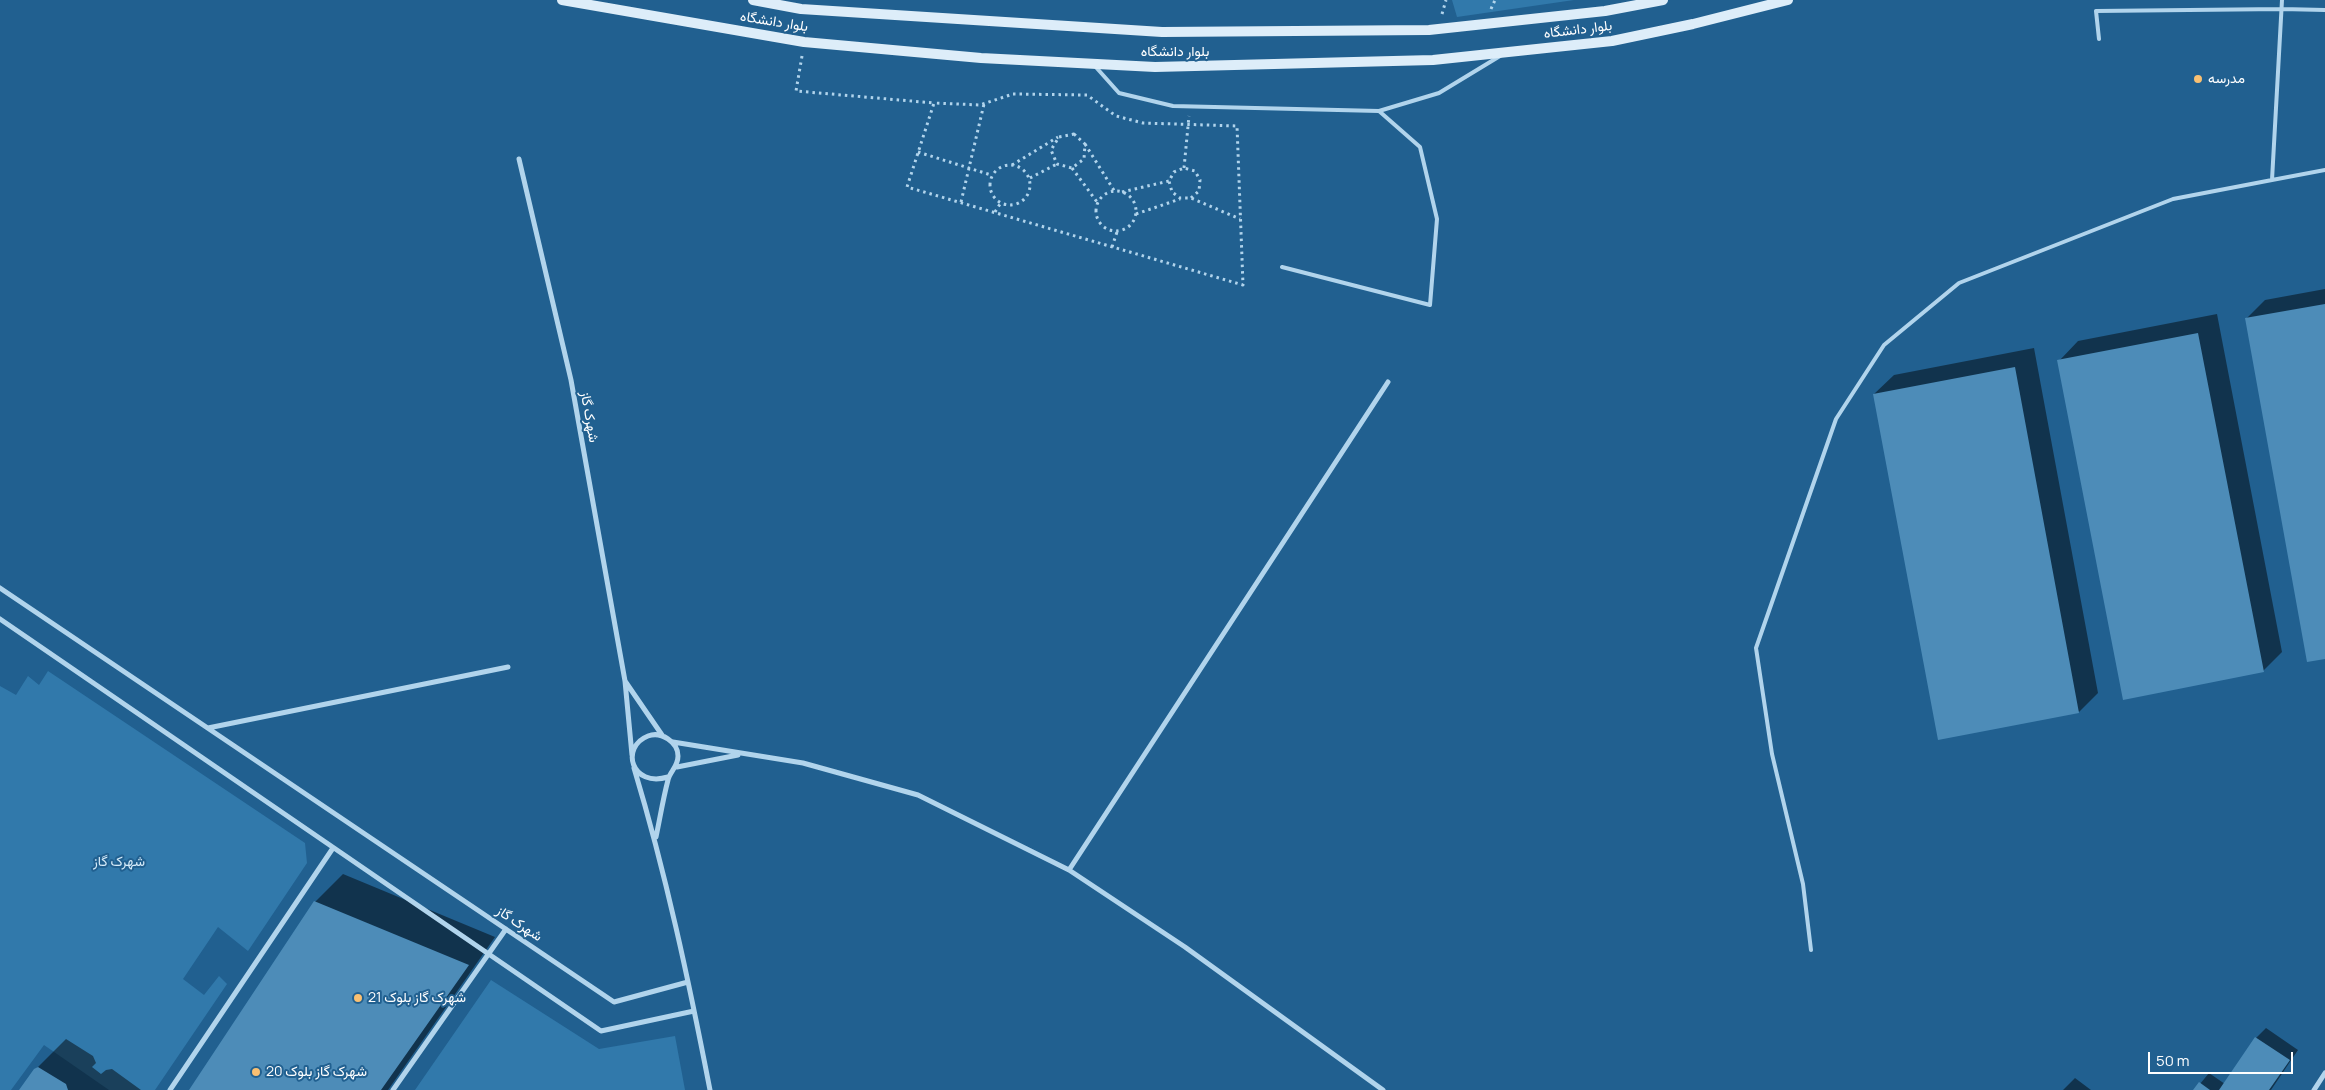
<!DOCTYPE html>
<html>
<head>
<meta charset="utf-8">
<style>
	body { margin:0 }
	#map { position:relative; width:2325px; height:1090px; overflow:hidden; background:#216090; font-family:Manrope,sans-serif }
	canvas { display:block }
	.scale { position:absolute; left:2148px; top:1052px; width:145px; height:22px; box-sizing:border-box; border:2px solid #fff; border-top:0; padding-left:6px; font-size:15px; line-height:18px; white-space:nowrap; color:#fff; -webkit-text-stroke:4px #216090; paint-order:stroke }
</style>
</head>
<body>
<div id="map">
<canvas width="2325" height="1090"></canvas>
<div class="scale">50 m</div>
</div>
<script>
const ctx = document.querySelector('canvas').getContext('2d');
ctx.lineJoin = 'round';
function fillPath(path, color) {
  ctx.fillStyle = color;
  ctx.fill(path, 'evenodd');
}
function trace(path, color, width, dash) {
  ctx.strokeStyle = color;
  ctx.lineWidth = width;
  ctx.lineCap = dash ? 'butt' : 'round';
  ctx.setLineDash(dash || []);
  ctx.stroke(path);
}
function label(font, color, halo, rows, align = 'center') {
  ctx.font = font + ' Manrope,Vazirmatn,sans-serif';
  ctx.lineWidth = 4;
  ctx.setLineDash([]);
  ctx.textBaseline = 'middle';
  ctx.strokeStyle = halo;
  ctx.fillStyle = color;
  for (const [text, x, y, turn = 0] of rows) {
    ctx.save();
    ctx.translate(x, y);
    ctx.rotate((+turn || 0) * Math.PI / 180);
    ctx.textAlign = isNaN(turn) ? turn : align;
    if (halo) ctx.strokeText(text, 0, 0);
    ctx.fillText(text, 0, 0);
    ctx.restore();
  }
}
const green = new Path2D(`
	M1452 0H1574L1457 17Z
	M48 671 305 843 307 863 248 951 218 927 183 979 204 995 219 976 227 984 155 1090H109L44 1045 11 1090H0V686L16 695 28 676 39 685Z
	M491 980 599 1049 675 1036 685 1090H415Z`);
const shadow = new Path2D(`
	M2325 289V658L2246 319 2265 300Z
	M2217 314 2282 652 2263 671 2059 361 2078 341Z
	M2034 348 2098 693 2079 712 1874 394 1894 375Z
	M343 874 495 937 388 1090H190L315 902Z
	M2266 1028 2298 1050 2271 1090H2195L2209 1073 2225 1084 2256 1038Z
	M66 1039 93 1056 96 1063 92 1067 101 1074 106 1070 112 1069 141 1090H20L35 1070Z
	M2075 1078 2091 1090H2063Z`);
const building = new Path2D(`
	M2325 304V659L2307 662 2245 318Z
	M2198 333 2264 672 2123 700 2057 360Z
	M2015 367 2079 713 1938 740 1873 394Z
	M314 901 469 965 381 1090H189Z
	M2255 1037 2290 1060 2269 1090H2219Z
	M38 1067 66 1084 68 1090H19L34 1069Z
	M2199 1082 2210 1090H2193Z`);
const path = new Path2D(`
	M1491 9 1495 0
	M1442 14 1446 0
	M802 56 796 91 934 103
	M1013 94 1087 95 1116 116 1143 123 1237 126 1243 285 907 187 934 103 980 105Z
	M1074 134 1085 144 1084 159 1072 168 1057 164 1051 150 1059 137Z
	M1085 144 1115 192
	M918 152 991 175
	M990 185a20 20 0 1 1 40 0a20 20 0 1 1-40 0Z
	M1012 165 1058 137
	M1072 168 1097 202
	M1184 168 1189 116
	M1030 178 1057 164
	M1096 211a20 20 0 1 1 40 0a20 20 0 1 1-40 0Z
	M1122 192 1169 181
	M1191 198 1199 191 1200 180 1195 171 1184 168 1174 172 1169 181 1172 192 1180 198H1191L1240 219
	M961 202 984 104
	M995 212 1000 204
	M1136 214 1180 199
	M1112 247 1117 232`);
const lane = new Path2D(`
	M2282 0 2272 180 2325 170
	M2099 39 2096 11 2282 9 2325 10
	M1094 65 1119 93 1173 106 1379 111 1439 93 1500 56
	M1282 267 1430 305 1437 219 1420 147 1379 111
	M1811 950 1803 884 1772 754 1756 648 1836 419 1884 345 1959 283 2173 199 2272 180`);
const street = new Path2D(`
	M519 159 571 380 625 681 632 755
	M0 588 614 1002 688 982
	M0 619 601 1031 694 1011
	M625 681 662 735
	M208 728 508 667
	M673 742 803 763 918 795 1069 870 1185 947 1383 1090
	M677 767 738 755
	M634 768C666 874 689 982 710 1090
	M656 837C660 818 663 799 668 780 670 771 678 767 678 756 678 742 661 731 648 736 620 747 631 788 668 777
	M1069 870 1388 382
	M170 1090 333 848
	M393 1090 506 929
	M2314 1090 2325 1073`);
const secondary = new Path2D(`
	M562 0 804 42 981 58 1155 67 1433 60 1612 41 1693 24 1788 0
	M753 0 801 9 1162 32 1429 30 1605 11 1663 0`);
const markers = [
	[2198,79,5,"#f9c072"],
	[358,998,5,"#f9c072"],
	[256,1072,5,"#f9c072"]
];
const streetNames = [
	["بلوار دانشگاه",774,22,9],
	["بلوار دانشگاه",1578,30,-7],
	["بلوار دانشگاه",1175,52],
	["شهرک گاز",589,417,80],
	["شهرک گاز",519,924,34]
];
const poiNames = [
	["مدرسه",2208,79],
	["شهرک گاز بلوک 21",368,998],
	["شهرک گاز بلوک 20",266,1072]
];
const parkNames = [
	["شهرک گاز",119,862]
];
fillPath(green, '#3179ab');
fillPath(shadow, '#0007');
fillPath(building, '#4d8cb8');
trace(path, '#b1d4ec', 3, [2.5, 4]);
trace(lane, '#b1d4ec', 4);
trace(street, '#b1d4ec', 5);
trace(secondary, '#ddedf9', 10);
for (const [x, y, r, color] of markers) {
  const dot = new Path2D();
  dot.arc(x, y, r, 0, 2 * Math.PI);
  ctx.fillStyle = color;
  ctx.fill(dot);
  trace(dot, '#216090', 2);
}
label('14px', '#fff', '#216090', streetNames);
label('14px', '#fff', '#216090', poiNames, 'left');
label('14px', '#d6ebf9', '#216090', parkNames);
</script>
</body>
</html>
